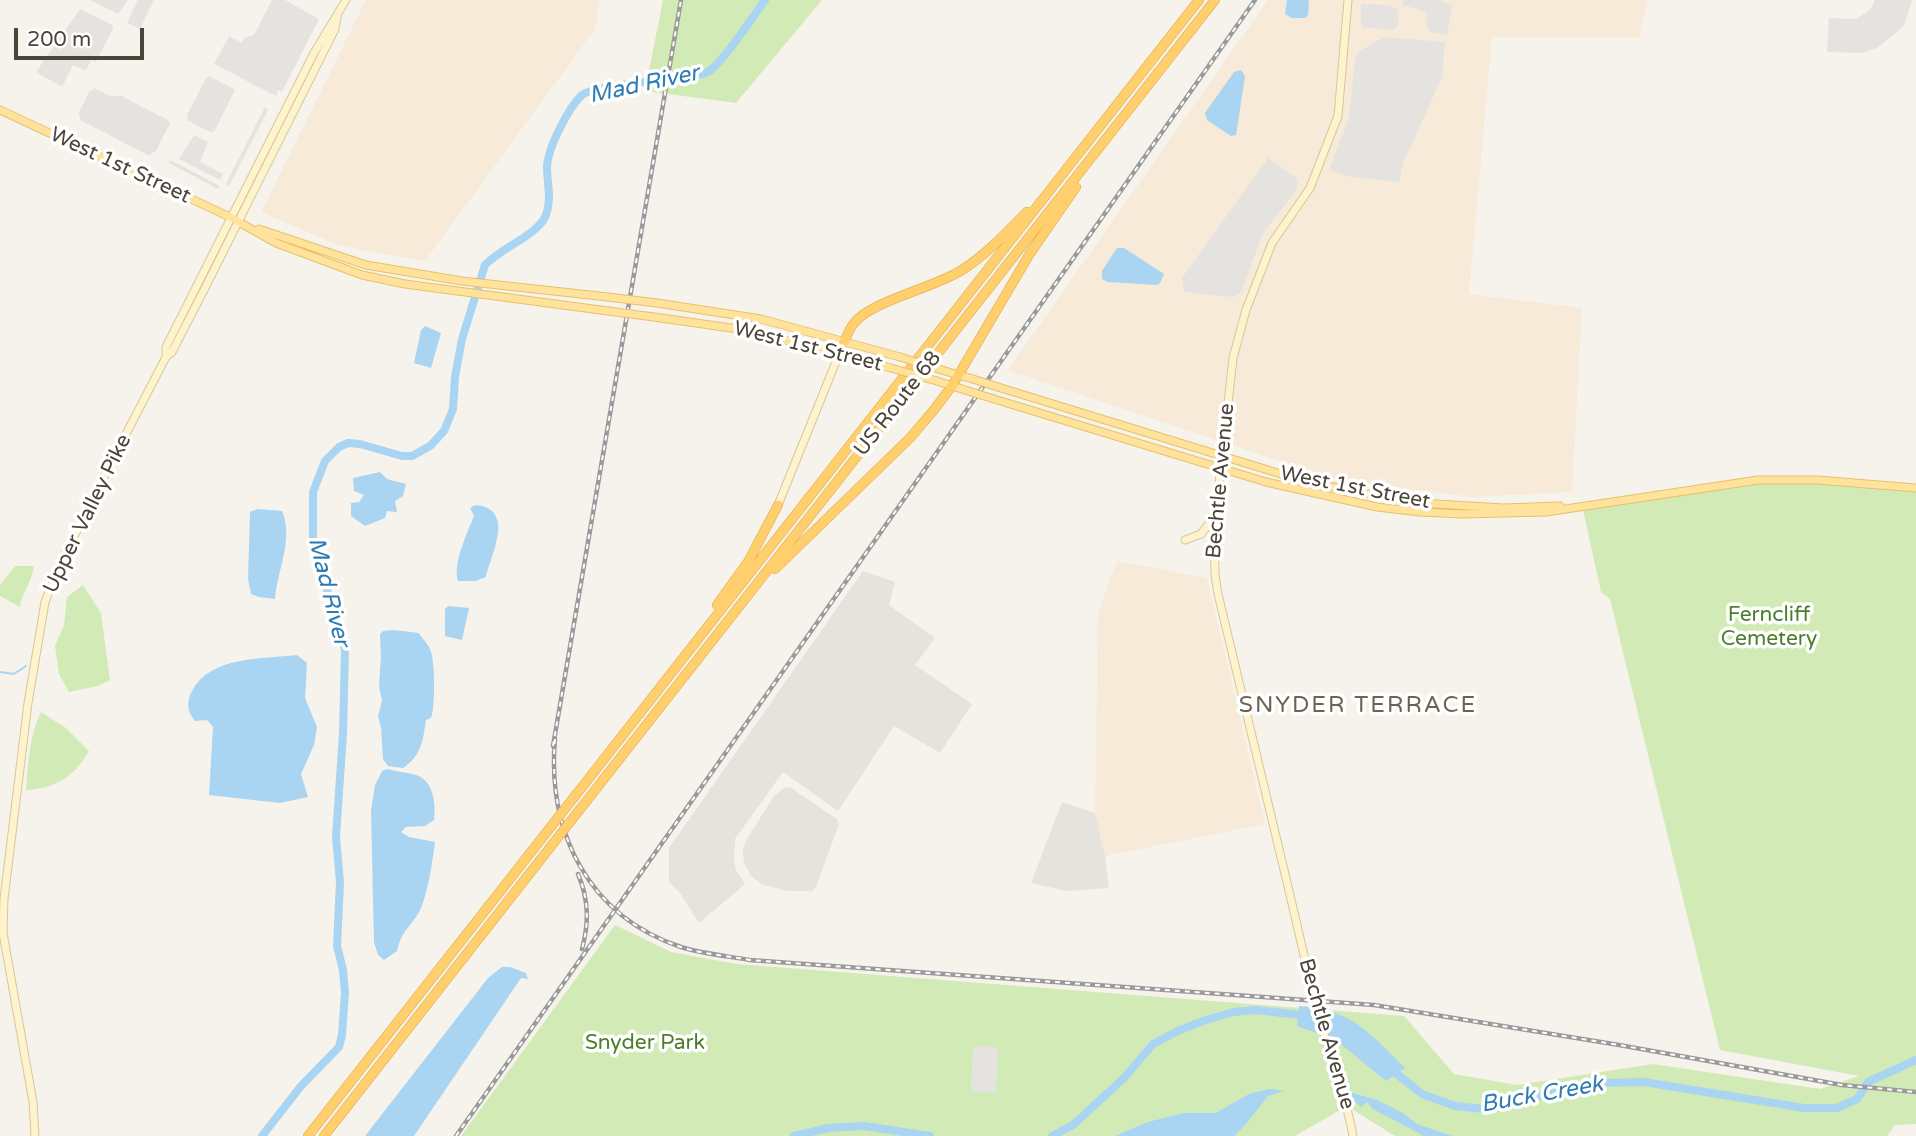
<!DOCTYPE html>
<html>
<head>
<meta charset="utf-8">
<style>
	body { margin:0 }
	#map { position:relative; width:1916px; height:1136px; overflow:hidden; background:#f6f3ec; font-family:"Varela Round",sans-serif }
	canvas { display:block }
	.scale { position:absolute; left:14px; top:28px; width:130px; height:32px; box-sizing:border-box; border:4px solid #4b4439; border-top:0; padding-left:9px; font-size:21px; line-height:24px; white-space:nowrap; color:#4b4439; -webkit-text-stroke:5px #fff; paint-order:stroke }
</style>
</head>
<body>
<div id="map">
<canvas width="1916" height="1136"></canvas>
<div class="scale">200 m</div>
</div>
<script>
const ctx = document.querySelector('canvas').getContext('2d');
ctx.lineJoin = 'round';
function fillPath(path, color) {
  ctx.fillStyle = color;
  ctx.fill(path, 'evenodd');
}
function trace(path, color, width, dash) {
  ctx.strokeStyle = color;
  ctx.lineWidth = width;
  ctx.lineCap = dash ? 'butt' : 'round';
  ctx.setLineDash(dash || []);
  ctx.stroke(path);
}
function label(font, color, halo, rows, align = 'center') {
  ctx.font = font + ' "Varela Round",sans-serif';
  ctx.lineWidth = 7;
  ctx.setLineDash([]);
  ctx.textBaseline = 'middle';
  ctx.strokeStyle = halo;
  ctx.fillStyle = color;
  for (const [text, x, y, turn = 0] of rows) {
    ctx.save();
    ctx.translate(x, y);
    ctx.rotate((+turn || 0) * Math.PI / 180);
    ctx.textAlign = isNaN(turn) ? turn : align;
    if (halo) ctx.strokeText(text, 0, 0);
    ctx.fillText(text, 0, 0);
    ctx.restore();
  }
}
const commercial = new Path2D(`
	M366 0H600L595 29 425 261 341 246 261 212Z
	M1268 0H1648L1639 38 1492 37 1469 294 1582 308 1572 492 1473 497 1333 479 1008 370Z
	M1117 561 1207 578 1265 824 1105 856 1095 813 1098 612Z`);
const industrial = new Path2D(`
	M863 571 895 582 889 605 935 638 915 665 972 704 940 753 894 726 838 811 783 772 735 839 734 859 736 870 745 884 699 923 680 893 669 882V848Z
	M786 787 791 788 837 819 839 824 816 887 812 891H788L763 885 751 876 744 863 743 850 746 840 775 795Z
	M1062 802 1095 813 1105 856 1109 888 1067 891 1031 883Z`);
const green = new Path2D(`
	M663 0H822L736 103 645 91Z
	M1758 480 1916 488V1124L1895 1125 1887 1136H1395L1347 1106 1295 1136H461L615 925 671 952 737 964 1404 1016 1454 1074 1517 1085 1653 1064 1820 1089 1859 1076 1720 1050 1610 599 1601 592 1582 505Z
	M15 566H34C32 582 22 592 20 607L0 596V585Z
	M83 585 101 613 110 680 98 686 69 692 59 674 55 646 64 625 67 597Z
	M41 712 66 728 89 751C75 776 55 789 26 790 28 764 29 736 41 712Z`);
const parking = new Path2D(`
	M90 0H128L118 14Z
	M138 0H154L140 29 127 23Z
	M272 0H285L319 19 282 92 278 90 276 96 214 64 229 36 242 43 245 37 254 35Z
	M1403 0H1440L1452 5 1447 35 1430 32 1426 26 1427 12 1403 5Z
	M1875 0H1912L1905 23 1899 30 1877 48 1862 53 1827 52 1829 18 1856 19 1870 10Z
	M1361 4 1389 5 1399 10 1398 26 1394 30 1364 28 1361 23Z
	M80 9 113 25V29L96 62 91 60 86 71 73 65 62 87 36 72Z
	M1385 37 1445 42 1442 77 1403 163 1399 182 1350 177 1329 170 1349 118 1355 59 1359 51Z
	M209 76 234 89V92L214 132V130L212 133 187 120 188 117H186L206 78Z
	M93 88 111 96H121L168 120 170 123 155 153 152 152 150 156 80 120 81 117 78 115 90 90 94 91Z
	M265 107 268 110 229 186 226 184Z
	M194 135 208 142 200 162 223 174 220 180 179 159Z
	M1268 158 1298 179 1297 189 1263 233 1241 292 1233 297 1184 292 1182 278Z
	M170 160 220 186 218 189 169 163Z
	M981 1045 990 1046 998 1050 996 1093 971 1091 973 1049Z`);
const water = new Path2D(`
	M1287 0H1309L1308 15 1305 18H1292L1285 14Z
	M1241 70 1245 76 1236 135 1231 136 1207 120 1205 113 1234 72Z
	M1117 248H1124L1164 274 1160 283 1157 285 1108 282 1102 279V271Z
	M425 326 441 333 431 368 414 363 421 330Z
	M380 472 387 479 406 484 403 496 395 501 397 512 387 511 385 518 365 526 351 516V503L359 502 364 495 354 491 353 478Z
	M475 505C517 508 490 557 486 577L475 581H458C452 564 468 531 474 516L470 508Z
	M257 509 282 511C294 539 277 571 275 599L259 597 251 594 248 579 250 512Z
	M448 606 469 608 462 640 445 636V609Z
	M394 630 419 633C423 640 429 644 431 652 435 662 435 708 431 718L426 720C423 741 421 756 403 768L388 766 383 759 381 728 378 716 382 701 379 686 381 658 380 634 383 631Z
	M297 655 307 663 305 698 317 727 314 745 301 774 308 797 280 803 209 795 213 727 207 720 195 721C187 711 186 702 192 691 210 656 262 659 297 655Z
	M387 769C397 772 406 772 416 775 434 781 436 804 434 820L425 826 406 827 401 832 409 837 435 842C432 864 429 887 421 908 413 926 402 928 397 951L384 960 378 955 374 942 371 811 375 785 382 771Z
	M502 967H510L526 973 528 979 521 978 414 1136H365L488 978Z
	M1299 1006C1352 1009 1369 1033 1405 1068L1386 1081 1336 1040 1297 1026Z
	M1269 1089 1284 1091 1268 1096 1246 1124 1234 1136H1115L1148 1122 1184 1113H1216L1249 1094Z
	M1349 1092 1377 1100 1403 1113 1417 1124 1452 1136H1424L1373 1109 1367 1102 1361 1107 1353 1100Z`);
const stream = new Path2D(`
	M0 672 14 674 26 666`);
const river = new Path2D(`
	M1388 1067 1422 1094 1455 1106 1484 1109 1597 1083 1644 1082 1804 1108H1837L1857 1099 1868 1082 1916 1060
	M262 1136 301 1086 339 1047 342 1035 345 993 343 970 337 946 340 882 336 837 343 733 345 649 313 543V492L325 461 339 447 348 443 360 444 402 456H412L430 446 444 431 453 409 455 377 462 339 485 265C501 248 539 234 546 215 552 199 547 183 547 167 548 148 568 108 582 95 593 86 668 80 687 76 693 75 703 75 708 72 722 64 754 15 765 0
	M794 1136 828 1128 864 1126 930 1136
	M1052 1136 1073 1125 1124 1078 1153 1044 1178 1031 1203 1021 1233 1012 1256 1010 1308 1016`);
const secondary = new Path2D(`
	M1348 0 1338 116 1310 188 1272 243 1246 310 1233 358 1214 529 1215 575 1218 594C1250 728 1283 863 1314 998 1325 1044 1345 1089 1353 1136
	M166 357V347L314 53 346 0
	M778 505 844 342
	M1185 540 1201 534 1214 517
	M35 1136 33 1102 3 933 4 899 28 703 45 602 60 564 112 461 166 357 172 352 204 290 335 29 337 17`);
const primary = new Path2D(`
	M0 110 230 217 276 243 362 275 405 284 608 311
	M259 229 366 265 462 281 608 297
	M657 303 761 319 900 357
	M654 317 752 331 891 368
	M945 371 973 379
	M937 381 965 390
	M1001 388 1307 482 1420 503 1504 508 1560 506
	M994 399 1266 482 1377 507 1420 512 1462 514 1546 512 1758 480H1818L1916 488`);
const highway = new Path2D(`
	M844 342C847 335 850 328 854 323 871 301 934 288 962 270 986 255 1006 233 1027 212
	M775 569 910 438 933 411 952 386 1029 255 1076 187
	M717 605 748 562 778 505
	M575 796 1199 0
	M581 808 1215 0
	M308 1136 542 838
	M324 1136 548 850`);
const rail = new Path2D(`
	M555 739C547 832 588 916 681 947 703 954 727 956 750 960L1374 1005 1619 1045 1842 1085 1916 1092
	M553 746 681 0
	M578 874C589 900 589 923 582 949
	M456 1136 1255 0`);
const primaryBridge = new Path2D(`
	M608 297 657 303
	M608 311 654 317
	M900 357 945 371
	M891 368 937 381
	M973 379 1001 388
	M965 390 994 399`);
const highwayBridge = new Path2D(`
	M542 838 575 796
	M548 850 581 808`);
const streetNames = [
	["West 1st Street",120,166,25],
	["West 1st Street",808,347,14],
	["US Route 68",898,404,-52],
	["Bechtle Avenue",1221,481,-85],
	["West 1st Street",1355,488,11],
	["Upper Valley Pike",88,514,-64],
	["Bechtle Avenue",1326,1034,74]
];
const parkNames = [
	["Ferncliff",1769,615],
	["Cemetery",1769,639],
	["Snyder Park",645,1043]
];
const waterNames = [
	["Mad River",644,85,-12],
	["Mad River",328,592,76],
	["Buck Creek",1542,1095,-10]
];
const neighbourhoodNames = [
	["SNYDER TERRACE",1358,706]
];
fillPath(commercial, '#f7ead8');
fillPath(industrial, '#e6e2dd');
fillPath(green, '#d2eab5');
fillPath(parking, '#e5e3e0');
fillPath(water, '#a9d4f2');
trace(stream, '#a9d4f2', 2);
trace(river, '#a9d4f2', 8);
trace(secondary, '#d6c79b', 9);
trace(primary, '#e6c16a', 9);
trace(highway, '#e0a43c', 10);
trace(secondary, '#fff3cd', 7);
trace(primary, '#ffe39c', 7);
trace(highway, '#ffcf6e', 9);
trace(rail, '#9a9a9a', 4.5);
trace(rail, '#fff', 2, [5]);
trace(primaryBridge, '#e6c16a', 9, []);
trace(highwayBridge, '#e0a43c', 10, []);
trace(primaryBridge, '#ffe39c', 7);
trace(highwayBridge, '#ffcf6e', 9);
label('21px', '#4b4439', '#fff', streetNames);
label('21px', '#4a7f2a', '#fff', parkNames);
label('italic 23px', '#2e7ab2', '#fff', waterNames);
ctx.letterSpacing = '2px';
label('23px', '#6e6250', '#fff', neighbourhoodNames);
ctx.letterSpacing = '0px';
</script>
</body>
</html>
